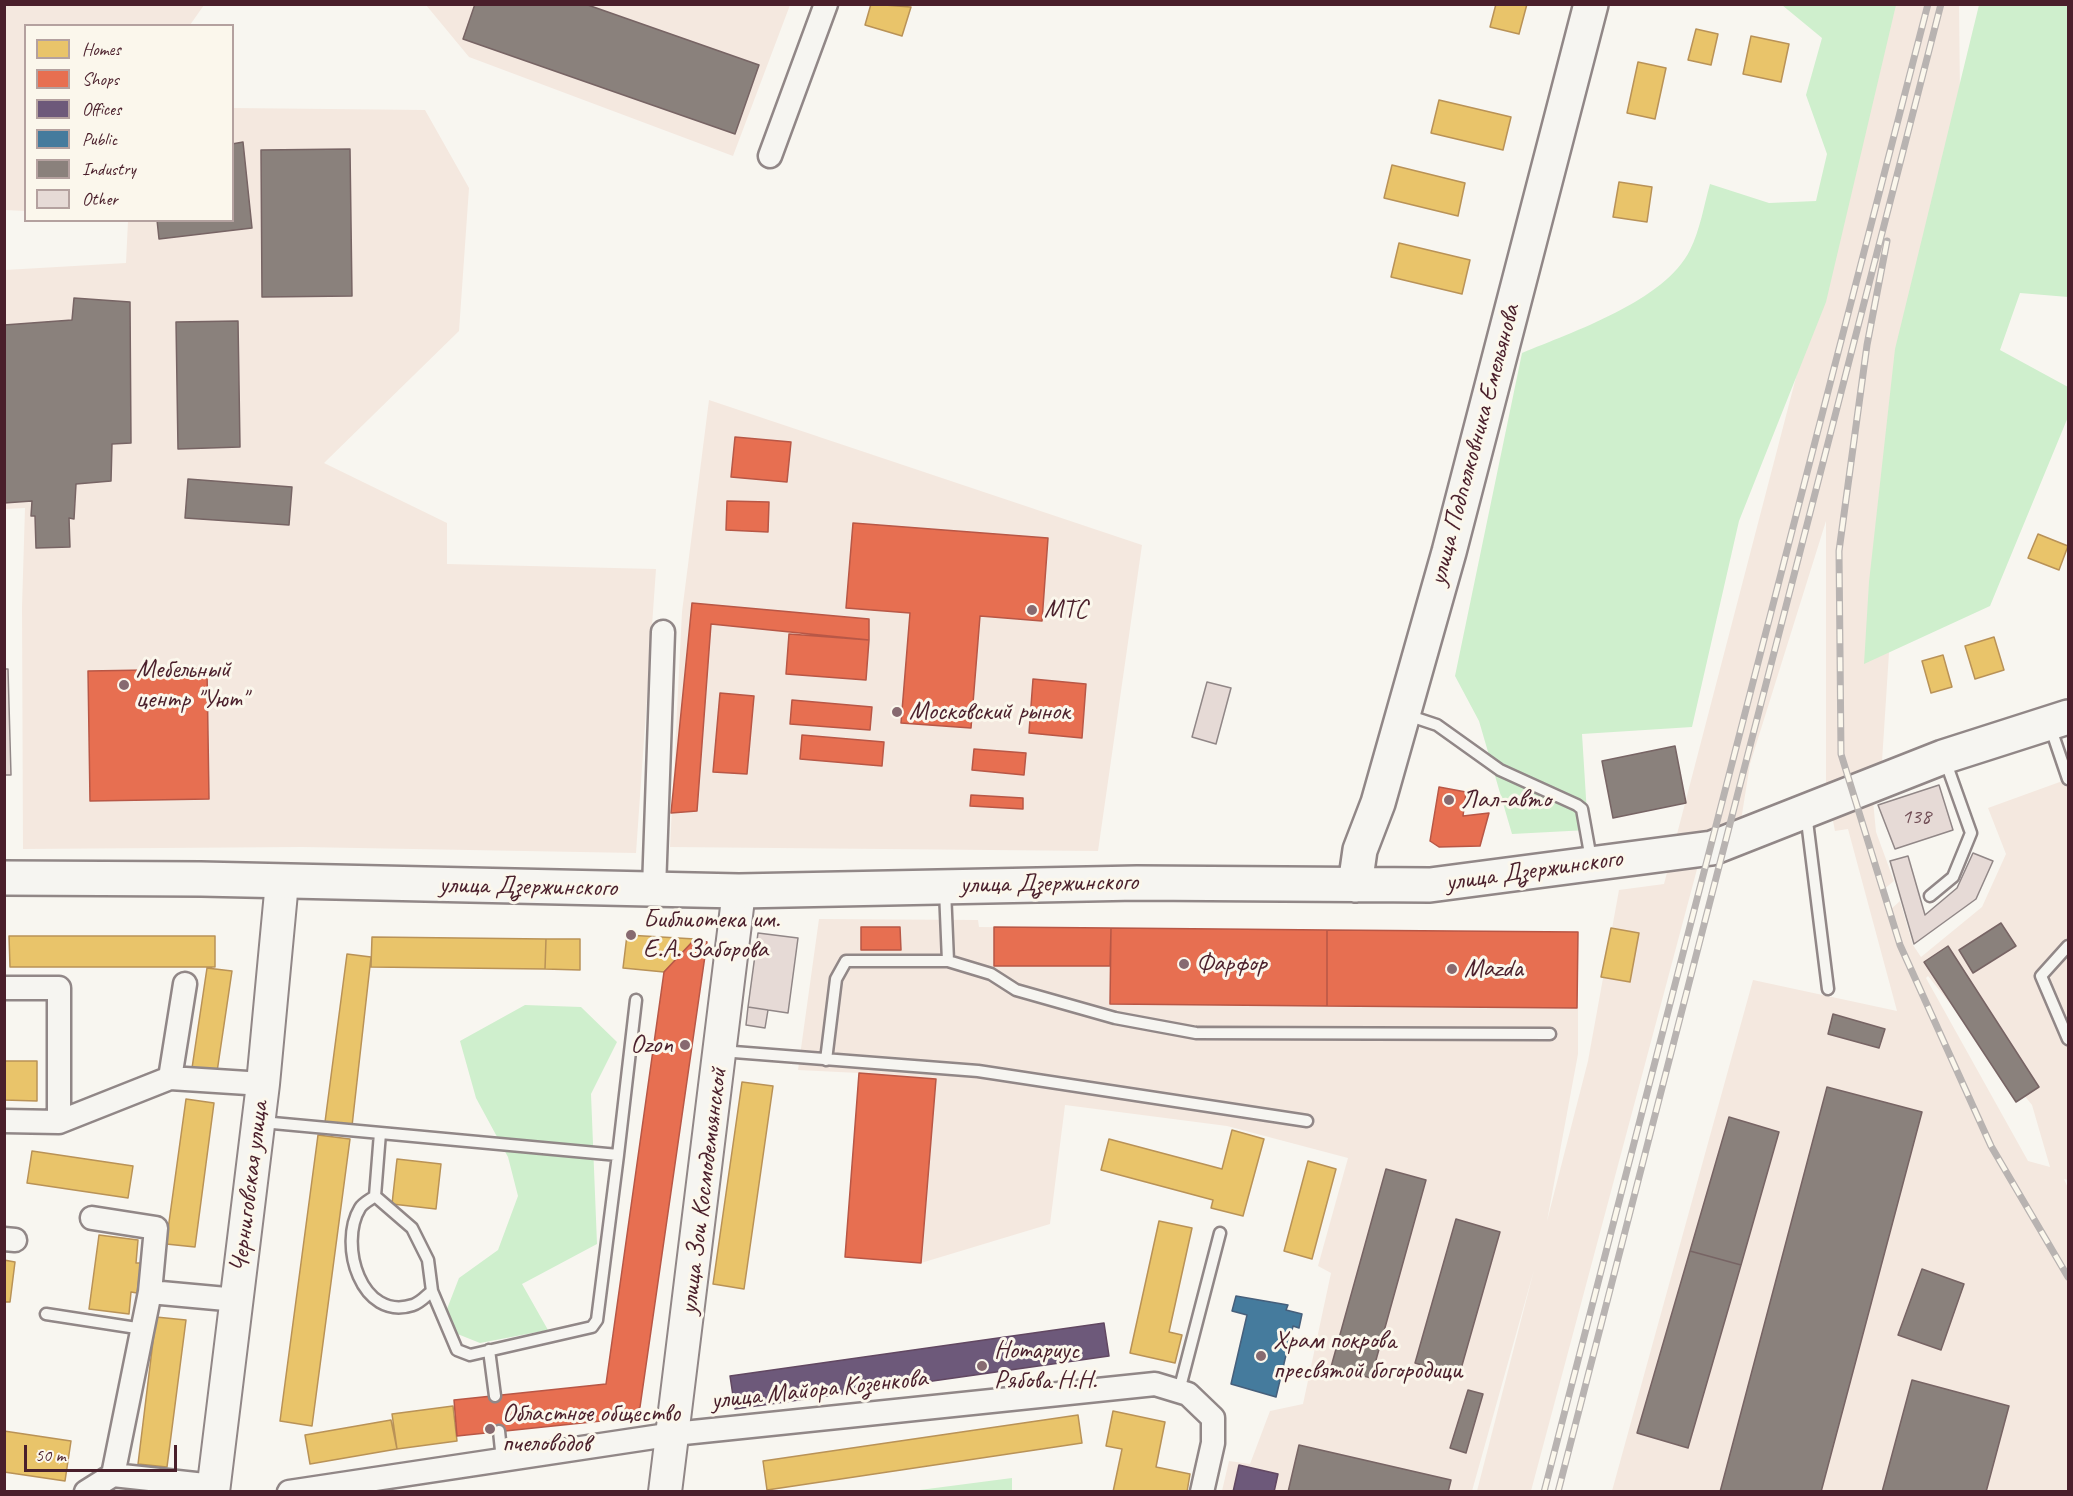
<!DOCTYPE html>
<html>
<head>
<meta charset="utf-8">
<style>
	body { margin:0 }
	#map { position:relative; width:2073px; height:1496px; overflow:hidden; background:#f8f6f0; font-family:Caveat,sans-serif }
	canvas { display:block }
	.frame { position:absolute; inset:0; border:6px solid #4a1f2b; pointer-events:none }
	.legend { position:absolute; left:24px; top:24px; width:210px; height:198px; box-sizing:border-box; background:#fbf7ec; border:2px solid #b4a19f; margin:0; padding:8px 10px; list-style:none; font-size:18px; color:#4a1f2b }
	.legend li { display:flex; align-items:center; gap:12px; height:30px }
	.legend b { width:30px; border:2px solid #b4a19f }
	.scale { position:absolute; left:24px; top:1445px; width:153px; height:27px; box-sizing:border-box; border:3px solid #4a1f2b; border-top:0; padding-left:8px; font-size:18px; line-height:21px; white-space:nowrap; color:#4a1f2b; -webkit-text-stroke:4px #fbf7ec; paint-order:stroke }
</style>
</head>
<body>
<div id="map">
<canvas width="2073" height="1496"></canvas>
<div class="frame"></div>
<ul class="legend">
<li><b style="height:16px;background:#e9c46a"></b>Homes</li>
<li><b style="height:16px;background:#e76f51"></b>Shops</li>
<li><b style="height:16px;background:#6d597a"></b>Offices</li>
<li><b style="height:16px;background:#457b9d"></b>Public</li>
<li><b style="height:16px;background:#8a817c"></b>Industry</li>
<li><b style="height:16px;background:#e6dad6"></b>Other</li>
</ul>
<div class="scale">50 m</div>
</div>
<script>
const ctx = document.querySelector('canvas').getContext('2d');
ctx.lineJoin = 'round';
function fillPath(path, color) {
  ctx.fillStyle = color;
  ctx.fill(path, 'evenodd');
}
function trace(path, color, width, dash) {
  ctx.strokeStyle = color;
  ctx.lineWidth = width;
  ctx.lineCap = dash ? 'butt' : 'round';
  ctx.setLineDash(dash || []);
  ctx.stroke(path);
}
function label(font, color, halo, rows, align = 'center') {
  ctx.font = font + ' Caveat,sans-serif';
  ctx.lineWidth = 6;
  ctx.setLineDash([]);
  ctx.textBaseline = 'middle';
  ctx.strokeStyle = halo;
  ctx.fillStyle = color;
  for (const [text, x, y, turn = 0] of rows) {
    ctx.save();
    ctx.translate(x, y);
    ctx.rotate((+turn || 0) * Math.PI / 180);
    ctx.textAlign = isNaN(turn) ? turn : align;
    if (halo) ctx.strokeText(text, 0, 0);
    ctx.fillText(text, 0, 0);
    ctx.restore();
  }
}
const built = new Path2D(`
	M5 4 204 5 190 25 26 26 25 211 5 210Z
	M426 5H790L733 156 469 57Z
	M1893 5H1959L1960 97 1908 357 1881 777 1871 779 1876 832 1894 881 1883 890 1890 910 1900 901 1913 945 1921 957 1982 907 2006 854 1988 808 2068 779V1180L2064 1179 2068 1188V1491H1612L1753 980 1897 1011 1848 829 1835 831 1826 785V521L1750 764 1739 833 1704 843 1531 1491H1477L1534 1270 1472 1491H1222L1229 1461 1250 1464 1270 1411 1303 1404 1331 1273 1318 1266 1348 1158 1227 1126 1065 1105 1050 1224 921 1263 845 1257 859 1073 798 1070 819 919 978 920 979 927 1578 932V1054L1547 1221 1588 1061 1619 890 1664 884ZM1928 976 2032 1105 2050 1167 2028 1161 1926 978Z
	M233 108 425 110 469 188 459 331 324 463 447 523V564L656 569 636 853 302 847 23 849 22 607 25 508 5 509V270L126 263 128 221 232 220Z
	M709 400 1142 545 1098 851 670 847 682 612Z`);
const green = new Path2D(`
	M1782 5H1896L1826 302 1739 521 1692 727 1582 734 1588 830 1512 834 1479 721 1455 676 1522 353C1572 332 1665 301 1690 250 1700 230 1704 205 1710 184L1769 203 1816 201 1827 154 1806 95 1822 38Z
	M1979 5H2068V297L2020 293 2000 350 2068 387V417L1990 606 1864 664 1869 582 1895 349Z
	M525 1005 581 1007 617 1042 591 1094 597 1244 522 1284 548 1330 480 1343 440 1327 459 1278 498 1250 518 1196 508 1157 476 1098 460 1041Z
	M1012 1478V1491H912Z`);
const homes = new Path2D(`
	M871 4 911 7 902 36 865 25Z
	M1496 4H1527L1519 34 1490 27Z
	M1696 29 1718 34 1711 65 1688 60Z
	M1751 36 1789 44 1781 82 1743 74Z
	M1638 62 1666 68 1655 119 1627 113Z
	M1439 100 1511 117 1503 150 1431 133Z
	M1392 165 1465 183 1458 216 1384 198Z
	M1619 182 1652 187 1647 222 1613 217Z
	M1399 243 1470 260 1462 294 1391 277Z
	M2038 534 2068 546 2059 570 2028 558Z
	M1994 637 2004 670 1975 679 1965 646Z
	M1943 655 1952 687 1931 693 1922 661Z
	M1611 928 1639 933 1630 982 1601 977Z
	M627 935 695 939 664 972 623 968Z
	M9 936H215V967H10Z
	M372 937 546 939 545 969 371 967Z
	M546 939H580V970L545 969Z
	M347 954 371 957 352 1126 325 1122Z
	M207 968 232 971 217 1072 192 1068Z
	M4 1061H37V1101L4 1100Z
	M742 1082 773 1086 744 1289 713 1284Z
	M186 1099 214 1103 195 1247 166 1244Z
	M1232 1130 1264 1139 1243 1216 1211 1208 1213 1200 1101 1170 1109 1139 1222 1169Z
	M318 1135 350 1139 312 1426 280 1421Z
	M32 1151 133 1166 128 1198 27 1183Z
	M397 1159 441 1164 436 1209 392 1204Z
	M1308 1161 1336 1169 1312 1259 1284 1251Z
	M1159 1221 1192 1228 1169 1332 1182 1335 1175 1363 1130 1353Z
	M99 1235 138 1240 136 1263H141L137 1293 131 1292 129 1314 89 1309Z
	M4 1260 15 1262 10 1302H4Z
	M156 1317 186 1320 167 1467 138 1464Z
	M453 1406 457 1441 397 1449 392 1414Z
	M1113 1411 1165 1422 1156 1467 1190 1474 1187 1492H1113L1122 1449 1106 1446Z
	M1078 1415 1082 1443 767 1490 763 1461Z
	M391 1420 397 1449 310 1464 305 1435Z
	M4 1431 71 1441 65 1481 4 1472Z`);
const shops = new Path2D(`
	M735 437 791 442 787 482 731 477Z
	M727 501 769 502 768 532 726 530Z
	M853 523 1048 538 1042 621 980 616 971 728 901 723 910 613 846 608Z
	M692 603 869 619V640L711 624 697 811 671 813Z
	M789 634 869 640 866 680 786 674Z
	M207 669 209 799 90 801 88 671Z
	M1033 679 1086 684 1082 738 1029 733Z
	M720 693 754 696 747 774 713 772Z
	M792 700 872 707 870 730 790 724Z
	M802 735 884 742 882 766 800 759Z
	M974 749 1026 753 1024 775 972 770Z
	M1439 787 1466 792 1463 816 1489 813 1480 846 1439 847 1430 841Z
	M971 795 1023 798V809L970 806Z
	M861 927H900L901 950H861Z
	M994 927 1111 928 1110 966H994Z
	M1111 928 1327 930V1006L1110 1004Z
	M1327 930 1578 932 1577 1008 1327 1006Z
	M695 939 707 942 640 1407 630 1418 457 1436 454 1400 606 1384 664 972Z
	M859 1073 936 1079 921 1263 845 1257Z`);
const offices = new Path2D(`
	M1104 1323 1109 1356 735 1409 730 1376Z
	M1239 1465 1278 1474 1274 1492H1233Z`);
const public = new Path2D(`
	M1236 1296 1288 1305 1286 1310 1302 1314 1299 1328 1293 1326 1276 1397 1231 1384 1247 1315 1232 1311Z`);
const industry = new Path2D(`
	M475 4H585L759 65 735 134 463 39Z
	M243 142 252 228 159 239 157 220H232V144Z
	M350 149 352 296 262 297 261 150Z
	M74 298 130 302 131 443 112 444 111 481 76 484 74 519 69 518 70 547 36 548 35 516H31L32 501 4 503V325L72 320Z
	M238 321 240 447 178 449 176 322Z
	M188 479 292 487 289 525 185 518Z
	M1675 746 1686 803 1613 818 1602 761Z
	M2001 923 2016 946 1973 973 1959 950Z
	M1948 946 2039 1087 2016 1102 1924 962Z
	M1833 1014 1885 1029 1879 1048 1828 1034Z
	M1827 1087 1922 1112 1821 1492H1720Z
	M1729 1117 1779 1132 1741 1265 1690 1251Z
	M1386 1169 1426 1180 1371 1378 1331 1367Z
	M1456 1219 1500 1232 1459 1376 1415 1363Z
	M1690 1251 1741 1265 1688 1448 1637 1433Z
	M1922 1269 1964 1284 1941 1350 1898 1335Z
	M1912 1380 2009 1406 1986 1492H1882Z
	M1468 1390 1483 1394 1466 1453 1450 1448Z
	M1299 1445 1451 1480 1448 1492H1288Z`);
const building = new Path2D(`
	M4 669H8L11 775H4Z
	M1207 682 1231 688 1216 744 1192 737Z
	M1939 785 1953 830 1895 849 1878 805Z
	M1973 853 1993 861 1976 899 1914 944 1890 861 1908 856 1925 915 1957 888Z
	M758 933 798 938 788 1013 748 1007Z
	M748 1007 768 1010 765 1028 746 1025Z`);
const service = new Path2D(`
	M1407 715 1437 725 1500 770 1577 805 1582 809 1591 859
	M2050 726 2068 779
	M1806 813 1828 989
	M945 890 948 961
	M1930 896 1953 877 1971 833 1945 760
	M2068 946 2041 976 2068 1039
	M721 1051 978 1071 1307 1121
	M826 1060 836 979 846 961H948L991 974 1016 990 1115 1018 1196 1033 1550 1034
	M262 1122 618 1155 636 1000
	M380 1133 375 1196 412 1228 428 1260 432 1291 457 1350 470 1355 592 1327 597 1320 618 1155
	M375 1196C370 1200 363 1203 360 1208 338 1244 361 1322 413 1305 420 1303 426 1296 432 1291
	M46 1314 143 1329
	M489 1350 495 1396
	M1179 1391 1220 1233
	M499 1431 502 1460`);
const minor = new Path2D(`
	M770 156 826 4
	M654 889 663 632
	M185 984 170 1078 263 1084
	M4 988H59V1122L4 1121
	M59 1122 170 1078
	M92 1218 156 1228 150 1292
	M4 1239 15 1240
	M113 1475 150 1292 237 1300
	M86 1492 113 1475 214 1486
	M289 1492 674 1434 1155 1384 1188 1394 1213 1418V1443L1202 1492`);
const secondary = new Path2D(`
	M213 1492 263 1084 282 882
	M665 1492 739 891`);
const primary = new Path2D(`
	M4 878 201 879 739 891 1137 883 1430 885 1712 848 1943 757 2068 717
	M1355 885 1360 850 1378 803 1449 552 1591 4`);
const rail = new Path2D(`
	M1887 241 1867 345 1839 551 1841 754 1900 945 1991 1146 2068 1277
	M1544 1492 1928 4
	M1558 1492 1941 4`);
const markers = [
	[1032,610,6,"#876a70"],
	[124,685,6,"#876a70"],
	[897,712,6,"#876a70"],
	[1449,800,6,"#876a70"],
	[631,935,6,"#876a70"],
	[1184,964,6,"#876a70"],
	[1452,969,6,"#876a70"],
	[685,1045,6,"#876a70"],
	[1261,1356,6,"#876a70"],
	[982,1366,6,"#876a70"],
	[490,1429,6,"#876a70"]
];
const numberNames = [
	["138",1916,817]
];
const streetNames = [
	["улица Подполковника Емельянова",1475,445,-75],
	["улица Дзержинского",1534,871,-8],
	["улица Дзержинского",1049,884,-1],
	["улица Дзержинского",528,887,1],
	["Черниговская улица",250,1187,-83],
	["улица Зои Космодемьянской",704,1191,-83],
	["улица Майора Козенкова",819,1390,-6]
];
const poiNames = [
	["МТС",1044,610],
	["Мебельный",136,670],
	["центр \"Уют\"",136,700],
	["Московский рынок",909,712],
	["Лал-авто",1461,800],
	["Библиотека им.",643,920],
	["Е.А. Заборова",643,950],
	["Фарфор",1196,964],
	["Mazda",1464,969],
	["Ozon",673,1045,"right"],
	["Храм покрова",1273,1341],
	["пресвятой богородици",1273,1371],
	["Нотариус",994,1351],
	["Рябова Н.Н.",994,1381],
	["Областное общество",502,1414],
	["пчеловодов",502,1444]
];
fillPath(built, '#f4e8df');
fillPath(green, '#cfefcd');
fillPath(homes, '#e9c46a');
trace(homes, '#b99257', 1.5);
fillPath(shops, '#e76f51');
trace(shops, '#b85746', 1.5);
fillPath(offices, '#6d597a');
trace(offices, '#624862', 1.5);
fillPath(public, '#457b9d');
trace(public, '#465f7b', 1.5);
fillPath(industry, '#8a817c');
trace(industry, '#776464', 1.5);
fillPath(building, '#e6dad6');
trace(building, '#918787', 1.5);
trace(service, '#918787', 15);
trace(minor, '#918787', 27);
trace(secondary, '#918787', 36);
trace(primary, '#918787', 38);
trace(service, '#f6f5f1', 10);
trace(minor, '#f6f5f1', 22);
trace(secondary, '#f6f5f1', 32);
trace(primary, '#f6f5f1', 33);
trace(rail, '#b8b3b1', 7);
trace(rail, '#fbf7ec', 4.5, [14]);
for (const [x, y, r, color] of markers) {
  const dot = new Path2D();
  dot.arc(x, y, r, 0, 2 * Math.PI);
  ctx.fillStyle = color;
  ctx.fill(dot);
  trace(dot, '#fbf7ec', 2);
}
label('22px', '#714e56', null, numberNames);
label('26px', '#4a1f2b', '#fbf7ec', streetNames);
label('26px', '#4a1f2b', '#fbf7ec', poiNames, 'left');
</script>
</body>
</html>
